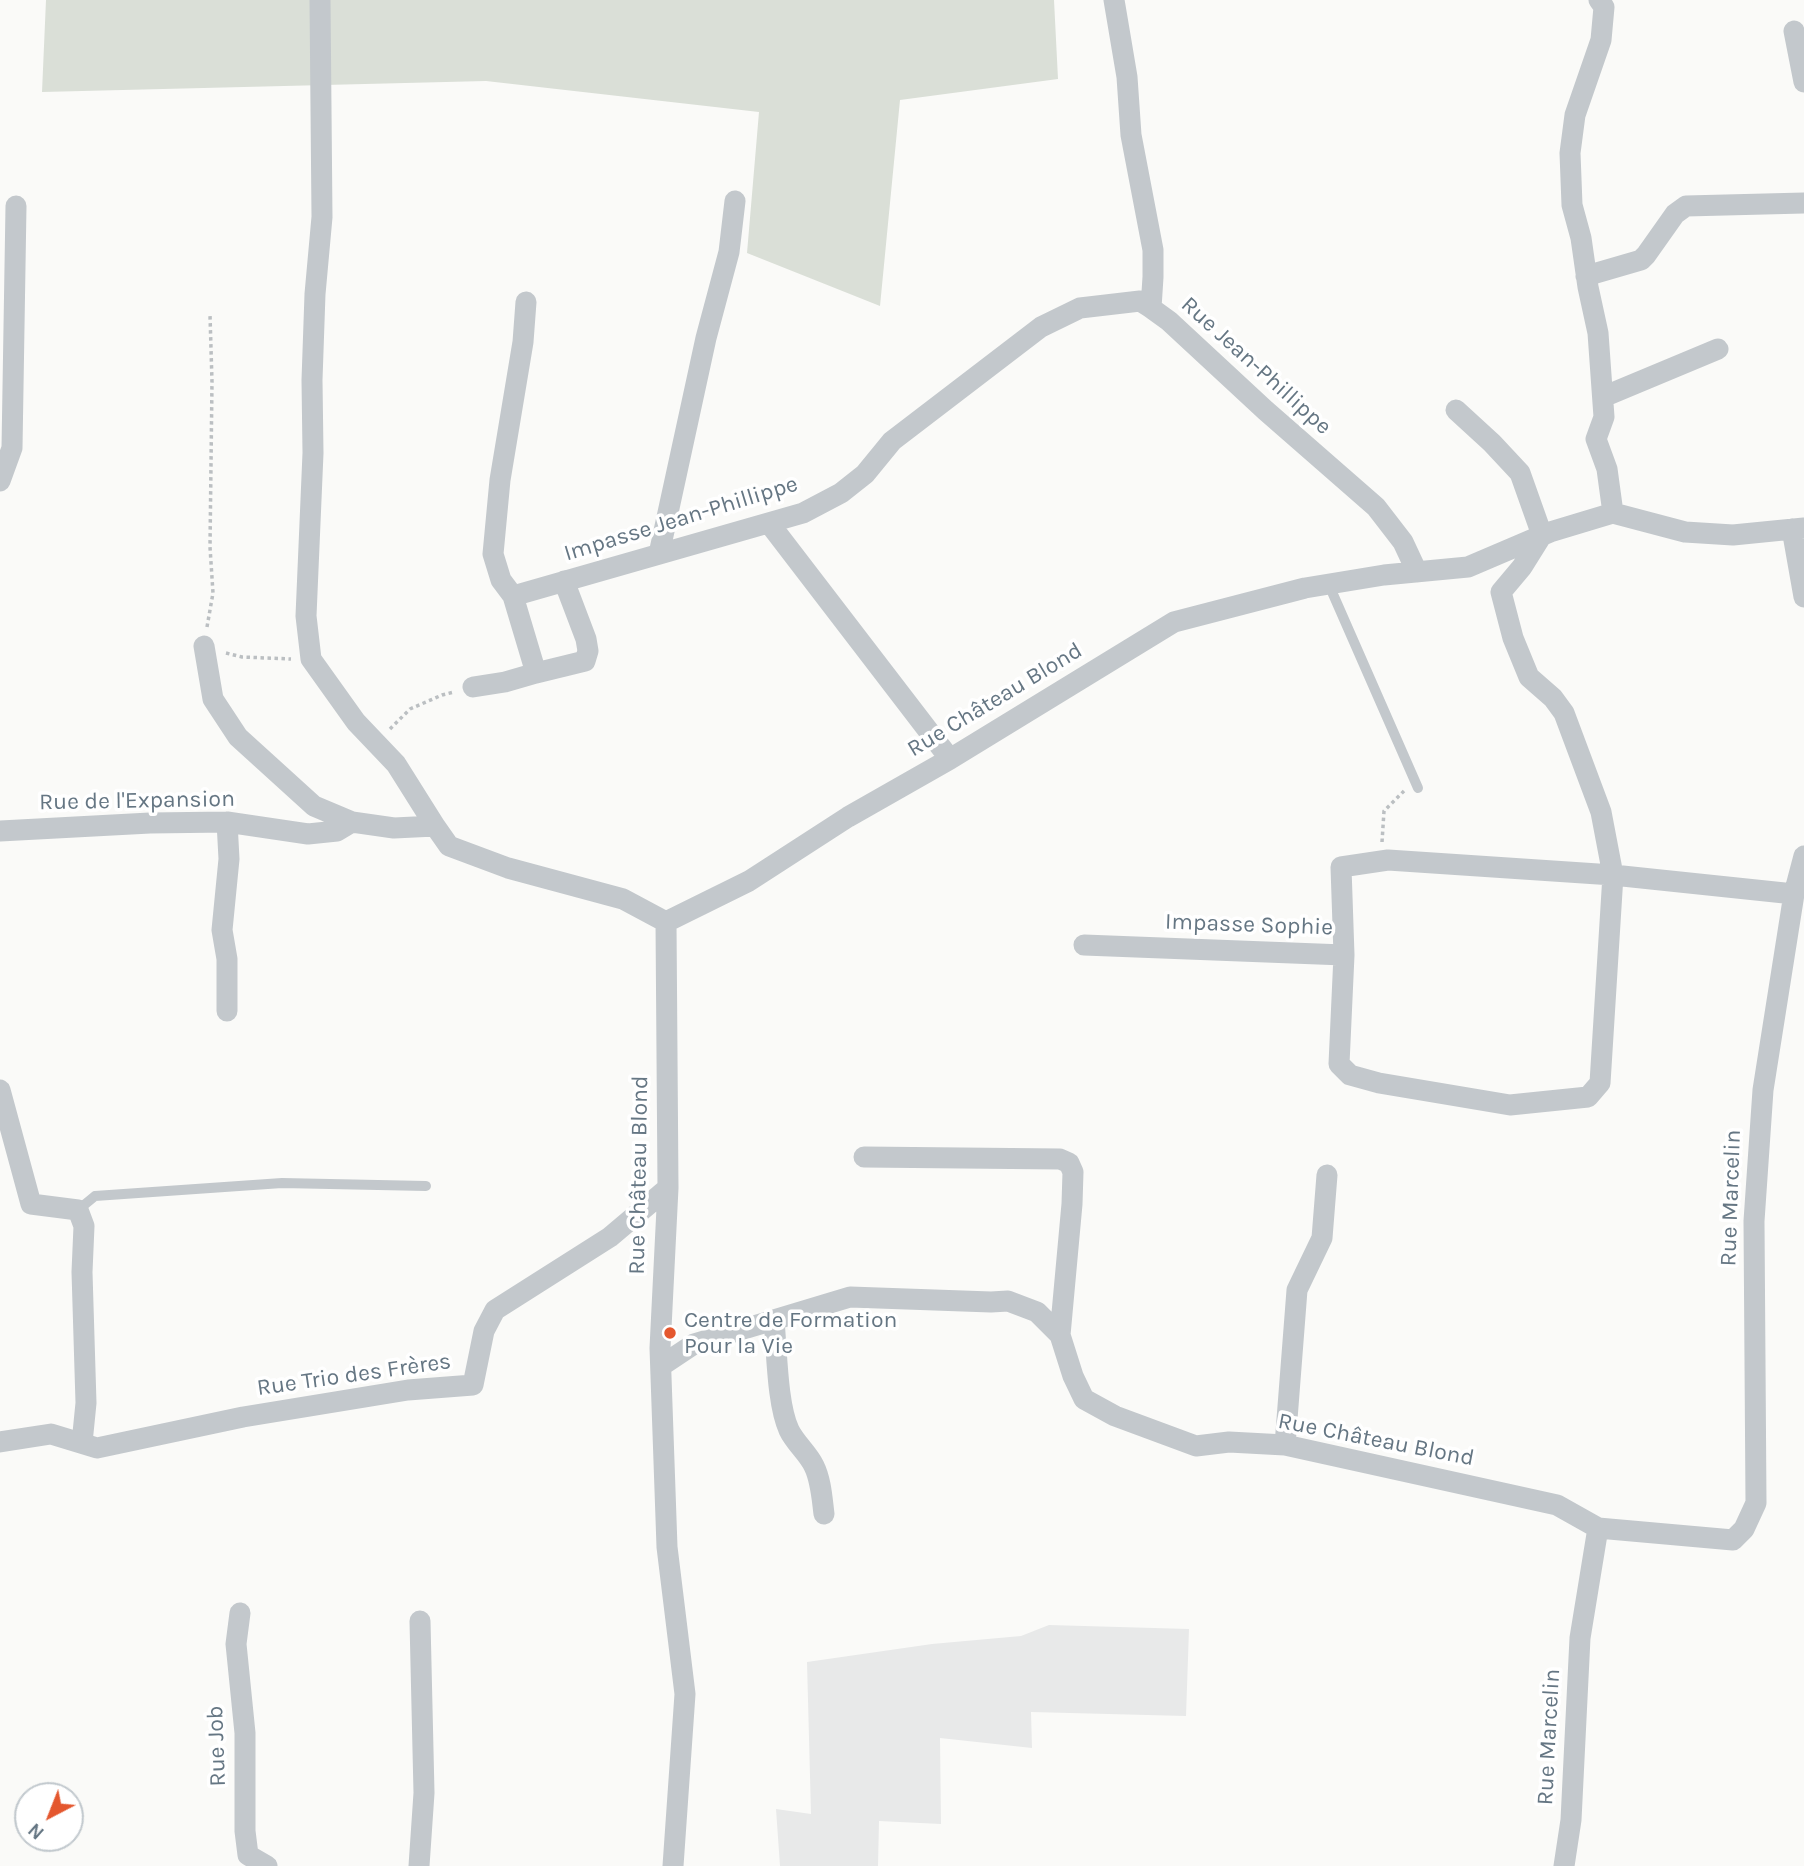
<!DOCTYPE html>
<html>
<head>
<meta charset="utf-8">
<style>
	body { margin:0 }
	#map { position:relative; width:1804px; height:1866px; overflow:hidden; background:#fafaf8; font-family:Karla,sans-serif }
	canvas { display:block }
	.north { position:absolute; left:14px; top:1782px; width:70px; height:70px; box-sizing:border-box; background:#fff; border:2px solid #c1c8cd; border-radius:50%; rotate:222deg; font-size:19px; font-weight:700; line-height:28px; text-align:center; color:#657683 }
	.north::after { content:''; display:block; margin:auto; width:24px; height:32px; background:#e4572e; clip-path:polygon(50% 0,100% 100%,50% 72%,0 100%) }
</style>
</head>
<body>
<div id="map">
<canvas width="1804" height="1866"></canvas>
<div class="north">N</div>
</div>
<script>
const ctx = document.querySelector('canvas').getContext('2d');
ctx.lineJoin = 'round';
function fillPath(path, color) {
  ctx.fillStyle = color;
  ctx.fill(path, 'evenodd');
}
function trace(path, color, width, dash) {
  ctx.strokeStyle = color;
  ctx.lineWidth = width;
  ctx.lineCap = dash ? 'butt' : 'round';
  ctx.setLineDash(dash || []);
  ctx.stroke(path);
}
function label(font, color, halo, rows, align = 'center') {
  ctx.font = font + ' Karla,sans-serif';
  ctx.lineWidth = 7;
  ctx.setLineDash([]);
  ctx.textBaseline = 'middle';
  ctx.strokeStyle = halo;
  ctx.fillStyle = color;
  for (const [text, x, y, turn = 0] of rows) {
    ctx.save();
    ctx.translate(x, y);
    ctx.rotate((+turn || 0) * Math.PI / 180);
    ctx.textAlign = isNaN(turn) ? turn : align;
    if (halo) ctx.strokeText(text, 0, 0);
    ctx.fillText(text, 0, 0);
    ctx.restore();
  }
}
const built = new Path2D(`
	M1049 1625 1189 1629 1186 1716 1031 1712 1032 1748 940 1738 941 1824 879 1821 878 1866H780L776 1809 811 1814 807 1662 932 1644 1021 1636Z`);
const green = new Path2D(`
	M46 0H1054L1058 79 900 100 880 306 747 253 759 112 486 81 42 92Z`);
const path = new Path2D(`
	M207 627 213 593 210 547 212 382 210 315
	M226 653 242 657 291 659
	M390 729 410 709 442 695 454 692
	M1382 842 1384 811 1404 791`);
const service = new Path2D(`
	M1329 585 1418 788
	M78 1210 95 1196 282 1183 426 1186`);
const minor = new Path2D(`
	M320 0 322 217 315 294 312 380 313 453 306 616 311 659 356 722 396 764 435 826
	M1114 0 1127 77 1131 135 1153 250V277L1151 308 1169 321 1265 410 1376 507 1403 542 1417 572
	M1599 0 1604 7 1601 40 1575 115 1570 153 1572 205 1581 238 1588 287 1598 333 1604 417 1596 439 1607 469 1613 513
	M1794 31 1804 82
	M1586 276 1641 260 1646 255 1675 214 1686 206 1804 203
	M1603 397 1718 349
	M0 481 12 448 16 206
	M769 523 950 759
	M1792 529 1804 597
	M659 554 706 338 729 252 735 201
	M513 596 501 580 493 554 500 480 523 342 526 302
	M204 646 213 699 238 737 314 806 352 822
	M536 673 585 661 588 651 586 639 564 581
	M473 687 505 682 536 673 513 596 803 513 841 493 865 474 892 441 1041 327 1080 308 1140 301 1151 308
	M0 831 150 823 227 822 308 834 337 831 352 822 394 828 435 826 449 846 508 868 623 899 666 922
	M666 922 749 881 848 817 950 759 1174 622 1305 588 1384 575 1468 567 1550 532 1613 513 1685 532 1733 535 1804 528
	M666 922 668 1188 660 1348 667 1547 685 1694 673 1866
	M1084 945 1344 955 1341 867 1388 860 1613 875 1794 894
	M1344 955 1339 1064 1350 1075 1379 1083 1510 1105 1588 1097 1600 1083 1613 875 1601 812 1564 713 1553 698 1529 677 1513 638 1501 592 1522 567 1542 535 1520 473 1492 443 1456 410
	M227 1011V959L222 930 229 859 227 822
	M0 1090 31 1204 78 1210 84 1226 82 1272 86 1403 82 1443
	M864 1157 1060 1159 1069 1163 1073 1172 1072 1204 1060 1335
	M774 1321C777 1351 777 1404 789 1430 795 1443 808 1453 814 1466 821 1480 822 1498 824 1514
	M661 1366 694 1344 850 1297 991 1302 1008 1301 1037 1312 1060 1335 1073 1376 1084 1399 1115 1416 1196 1446 1229 1442 1285 1445 1557 1505 1598 1528 1733 1540 1744 1529 1756 1503 1754 1221 1763 1090 1794 894 1804 856
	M0 1442 51 1434 97 1448 243 1417 408 1390 473 1385 484 1331 495 1310 610 1237 668 1188
	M1285 1445 1297 1290 1322 1238 1327 1175
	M240 1613 236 1644 245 1733V1831L248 1855 267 1866
	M419 1866 424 1793 420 1621
	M1564 1866 1571 1820 1580 1638 1598 1528`);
const markers = [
	[670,1333,7,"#e4572e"]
];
const streetNames = [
	["Rue Jean-Phillippe",1256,366,42],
	["Impasse Jean-Phillippe",681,519,-17],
	["Rue Château Blond",995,700,-31],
	["Rue de l'Expansion",137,801,-1],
	["Impasse Sophie",1249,925,2],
	["Rue Château Blond",639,1175,-89],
	["Rue Marcelin",1731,1198,-88],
	["Rue Trio des Frères",354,1375,-8],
	["Rue Château Blond",1376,1440,11],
	["Rue Marcelin",1549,1737,-87],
	["Rue Job",217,1746,-92]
];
const poiNames = [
	["Centre de Formation",684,1320],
	["Pour la Vie",684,1346]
];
fillPath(built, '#e8e9e9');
fillPath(green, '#dadfd7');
trace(path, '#bbbfc2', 3.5, [3.5, 3.5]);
trace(service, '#c3c8cc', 10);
trace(minor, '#c3c8cc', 21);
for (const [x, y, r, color] of markers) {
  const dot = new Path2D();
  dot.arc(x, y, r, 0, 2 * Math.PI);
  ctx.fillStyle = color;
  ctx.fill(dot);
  trace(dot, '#fff', 2.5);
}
label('23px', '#657683', '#fff', streetNames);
label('23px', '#657683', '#fff', poiNames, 'left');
</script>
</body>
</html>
